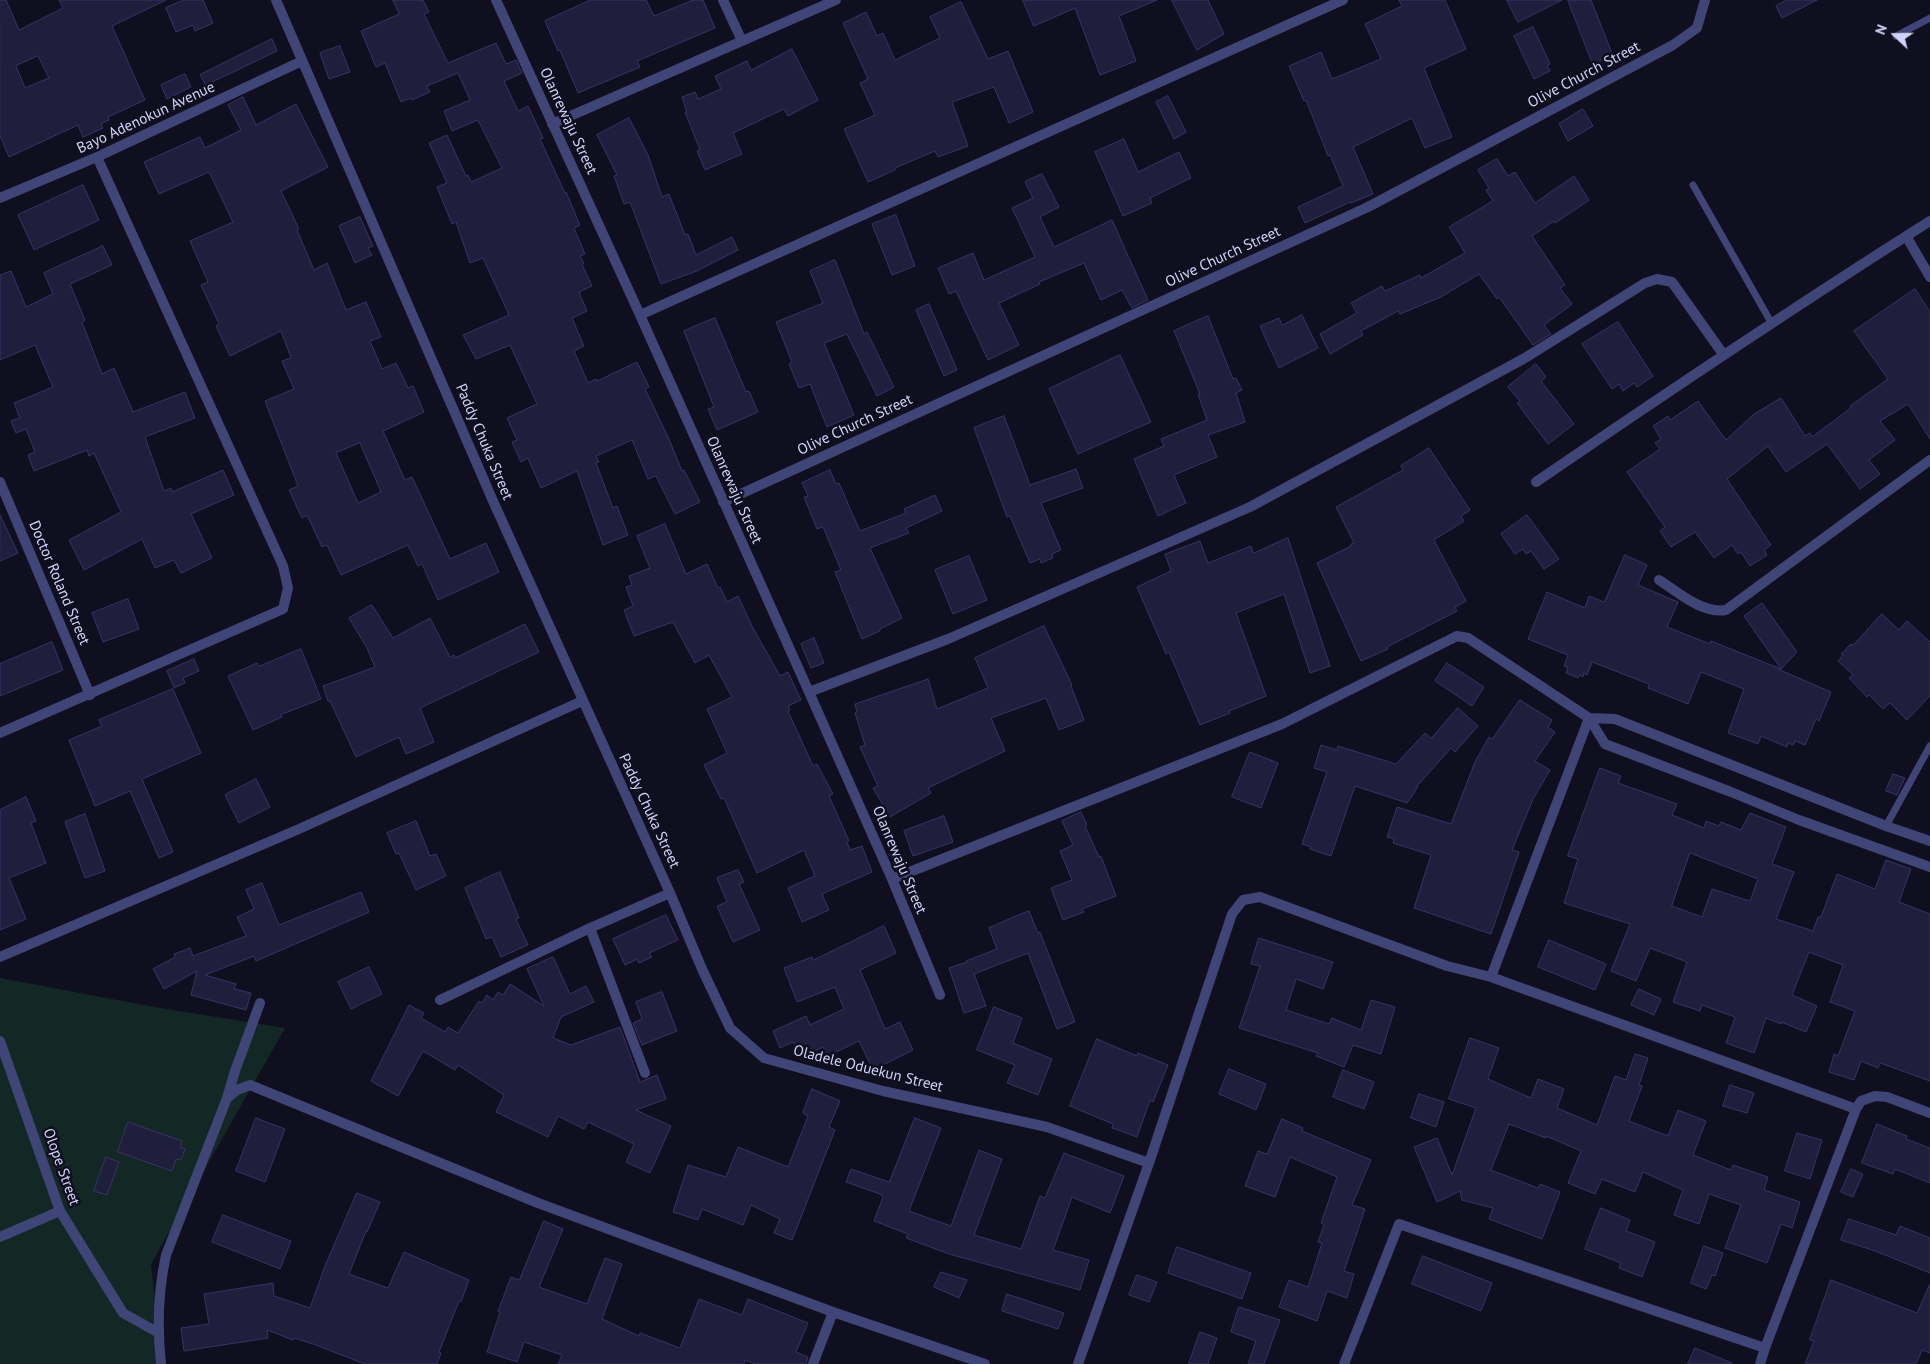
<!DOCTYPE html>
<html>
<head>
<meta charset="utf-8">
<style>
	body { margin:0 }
	#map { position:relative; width:1930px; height:1364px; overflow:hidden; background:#100f1f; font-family:"PT Sans",sans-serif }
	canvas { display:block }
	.north { position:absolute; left:1870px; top:10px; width:50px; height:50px; -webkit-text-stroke:4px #100f1f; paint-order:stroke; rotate:291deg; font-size:14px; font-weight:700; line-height:20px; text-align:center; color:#d3d3f9 }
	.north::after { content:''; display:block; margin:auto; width:18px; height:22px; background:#d3d3f9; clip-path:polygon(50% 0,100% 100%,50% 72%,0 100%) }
</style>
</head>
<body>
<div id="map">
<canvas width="1930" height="1364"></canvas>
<div class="north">N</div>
</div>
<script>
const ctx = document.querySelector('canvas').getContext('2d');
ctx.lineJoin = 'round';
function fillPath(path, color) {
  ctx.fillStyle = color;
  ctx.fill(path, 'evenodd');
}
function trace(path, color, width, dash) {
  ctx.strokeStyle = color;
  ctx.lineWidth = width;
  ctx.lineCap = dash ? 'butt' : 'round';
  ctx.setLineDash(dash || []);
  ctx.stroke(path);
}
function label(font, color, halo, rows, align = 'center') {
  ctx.font = font + ' "PT Sans",sans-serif';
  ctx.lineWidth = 5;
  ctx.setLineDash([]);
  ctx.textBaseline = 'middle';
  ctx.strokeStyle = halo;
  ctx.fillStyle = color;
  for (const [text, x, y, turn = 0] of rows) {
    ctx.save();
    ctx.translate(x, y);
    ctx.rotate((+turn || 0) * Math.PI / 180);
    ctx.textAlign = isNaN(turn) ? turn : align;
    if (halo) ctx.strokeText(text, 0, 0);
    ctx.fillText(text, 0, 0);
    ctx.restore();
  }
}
const green = new Path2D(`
	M0 978 154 1007 285 1028 151 1264 162 1364H0Z`);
const building = new Path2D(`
	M0 0H6L19 30 63 8 59 0H166L112 26 145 100 108 117 109 120 101 124 103 128 83 137 78 125 9 157 0 136ZM38 56 49 78 25 88 16 66Z
	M184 0H203L213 23 195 31 193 25 176 32 166 8Z
	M393 0H423L429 12 424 14 448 63 496 43 506 64 516 60 522 73 504 81 518 111 528 106 543 138 540 139 565 193 566 192 580 225 574 228 585 254 580 256 584 263 582 264 592 286 579 292 587 311 572 318 584 346 574 351 588 383 596 379 597 381 637 362 649 387 645 389 669 439 682 471 684 470 700 502 675 514 656 476 648 479 632 440 596 456 599 462 596 463 613 508 617 506 628 535 603 545 577 471 541 488 528 458 521 462 512 442 517 440 507 418 537 404 510 345 476 359 463 335 509 315 483 258 470 263 456 222 452 224 437 187 447 183 429 143 447 135 466 176 468 175 471 182 502 168 478 120 452 131 444 111 470 100 458 73 427 86 430 92 412 100 411 98 401 102 385 63 376 67 361 31 399 14Z
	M591 0H646L654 16 693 0H703L715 28 637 61 640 67 578 93 560 50 558 51 545 21Z
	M1023 0H1157L1119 16 1136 61 1100 75 1075 8 1034 26Z
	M1172 0H1208L1224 34 1197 50Z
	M1399 0H1445L1466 49 1424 68 1452 137 1425 148 1412 118 1353 147 1373 194 1351 203 1350 202 1305 223 1298 207 1343 186 1330 155 1328 156 1306 100 1304 101 1289 66 1321 52 1332 79 1381 59 1365 24 1402 6Z
	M1507 0H1562L1518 22Z
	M1568 0H1591L1613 56 1593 64Z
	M1787 0H1817L1782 18 1776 6Z
	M961 2 988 59 1008 51 1033 112 1009 123 994 87 952 102 968 146 938 157 935 151 895 168V170L868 182 844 129 875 115 860 83 868 79 843 23 866 12 877 36 883 33 895 60 940 38 930 17Z
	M1533 27 1550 64 1547 65 1550 71 1534 79 1514 36Z
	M272 39 277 51 206 85 200 75Z
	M340 46 350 72 329 79 320 53Z
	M792 49 818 100 788 116 784 109 733 133 742 154 705 170 697 151 700 150 685 112H687L682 97 695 92 698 99 721 89 715 76 747 61 751 70Z
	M185 74 191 87 167 99 161 85Z
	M1168 96 1186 132 1174 139 1156 102Z
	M243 97 256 125 296 104 328 167 281 191 299 229 297 230 314 270 327 263 346 310 366 302 381 337 370 341 382 369 396 363 408 388 413 386 424 412 383 431 405 480 412 477 450 559 486 543 499 572 438 600 422 564 418 566 408 545 341 575 327 545 322 547 307 515 302 518 289 490 298 486 265 401 294 389 282 361 291 358 281 331 230 356 216 326 219 324 201 285 208 282 190 241 233 222 209 172 159 194 144 162 200 137 205 148 241 130 228 105ZM360 443 381 492 358 503 336 453Z
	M1583 109 1593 126 1568 141 1559 124Z
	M629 118 648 155 662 197 669 194 685 235 688 234 696 255 732 237 738 250 697 271 661 284 630 202 624 204 614 176 617 175 597 135Z
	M1124 139 1138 172 1179 152 1191 178 1150 198 1152 203 1123 216 1095 152Z
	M1497 159 1508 176 1515 172 1535 203 1574 176 1589 200 1555 223 1554 221 1532 236 1565 285 1560 288 1572 304 1544 325 1551 334 1533 345 1499 297 1497 299 1479 274 1441 297 1400 314 1398 311 1361 331 1363 335 1330 354 1320 334 1357 313 1351 303 1382 286 1385 291 1420 275 1421 278 1465 253 1449 227 1493 201 1486 190 1489 188 1478 170Z
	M1042 174 1059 207 1040 217 1054 247 1112 220 1148 300 1132 308 1122 290 1101 300 1084 263 1039 282 1040 284 999 303 1019 345 988 360 956 291 949 294 938 268 973 253 984 280 1035 257 1012 208 1033 198 1025 182Z
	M83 185 99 220 34 250 18 215Z
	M896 215 915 266 892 275 872 224Z
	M360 217 373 246 368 248 372 255 355 263 339 226Z
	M103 246 112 265 70 284 85 320 82 322 102 374 114 368 133 412 185 392 195 418 145 437 164 491 171 488 172 492 223 470 234 495 191 514 212 558 181 573 174 560 155 568 142 539 84 570 69 540 121 512 94 453 89 456 87 450 34 471 28 455 35 452 26 429 16 433 11 421 20 418 14 403 53 387 35 345 0 360V275L11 271 26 307 53 294 44 273Z
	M835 260 864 334 867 332 894 387 877 396 847 334 824 343 854 415 827 427 810 384 799 388 789 364 792 362 776 322 823 303 810 271Z
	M1915 289 1930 312V439L1908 404 1880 421 1895 440 1869 460 1880 474 1860 489 1827 444 1786 472 1768 446 1727 479 1771 545 1764 550 1767 555 1750 566 1741 552 1738 554 1732 545 1714 558 1695 532 1671 547 1660 531 1665 527 1627 472 1660 449 1655 443 1661 439 1653 426 1668 416 1670 420 1698 401 1726 440 1754 414 1781 398 1805 436 1810 433 1812 437 1851 408 1850 406 1888 379 1854 331Z
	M929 304 957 370 944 376 916 310Z
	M1302 315 1318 348 1279 368 1260 326 1279 318 1282 325Z
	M1208 316 1233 379 1236 378 1242 390 1236 393 1245 422 1208 435 1217 457 1174 475 1186 503 1158 516 1134 459 1164 446 1161 439 1207 420 1198 394H1200L1174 331Z
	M715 318 746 392 749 391 758 412 717 430 708 409 714 407 684 331Z
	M1618 322 1653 376 1637 387 1634 383 1623 391 1619 384 1612 389 1582 344Z
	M1120 355 1151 422 1078 454 1049 389Z
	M1536 364 1546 377 1541 381 1574 424 1548 444 1517 403 1520 401 1508 387Z
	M1004 416 1030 485 1076 469 1083 488 1041 503 1061 550 1052 554 1053 558 1041 563 1040 559 1030 563 1010 516 1007 517 974 428Z
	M1429 448 1470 510 1461 516 1464 521 1434 540 1466 601 1455 607 1457 611 1387 647 1388 649 1361 661 1317 563 1351 546V544L1354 543 1336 507 1403 470 1401 466Z
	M830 470 836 484 839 483 860 531 906 513 904 509 935 495 942 511 906 528 909 533 870 548 902 618 880 629V631L862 639 835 572 841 570 823 527 817 529 804 497 808 496 802 483Z
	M0 515 18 553 0 561Z
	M1527 515 1559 559 1544 569 1531 551 1526 554 1523 549 1515 554 1501 534Z
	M665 524 686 574 707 564 718 588 720 587 727 602 738 596 753 628 780 676 788 672 801 700 788 706 790 710 788 711 813 766 817 764 833 794 829 796 849 841 847 842 850 850 862 846 872 872 822 894 829 910 802 922 788 888 815 876 804 850 757 873 724 798 721 799 704 765 727 753 707 709 732 697 709 655 695 663 673 622 634 636 624 610 633 606 626 587 632 585 629 576 650 568 637 536Z
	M1288 538 1330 666 1310 673 1284 594 1236 613 1266 696 1229 711 1230 713 1200 725 1169 652 1166 654 1137 587 1171 571 1165 554 1200 541 1208 563 1251 546 1253 553Z
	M1625 555 1647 565 1638 585 1678 602 1667 627 1710 644 1711 641 1781 669 1744 616 1762 603 1797 652 1780 670 1831 692 1819 721 1816 719 1805 745 1795 741 1793 745 1788 743 1787 747 1761 736 1758 744 1728 733 1744 689 1701 672 1688 704 1648 688 1649 684 1592 662 1587 675 1584 673 1583 677 1579 675 1578 678 1566 673 1568 667 1564 666 1568 655 1528 639 1547 592 1585 608 1589 596 1604 602Z
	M969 556 987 600 953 614 935 570Z
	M128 599 139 629 103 642 92 613Z
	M372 605 393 638 430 618 450 657 454 655 455 658 525 624 539 652 420 708 434 742 406 754 399 737 356 757 330 701H328L323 686 375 667 367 648 349 618Z
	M1882 614 1899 630 1907 621 1930 642V696L1907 720 1890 703 1883 709 1869 695 1867 697 1849 678 1853 675 1838 661 1843 655 1841 654 1851 644 1853 645Z
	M1044 626 1072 685 1071 686 1084 720 1059 730 1046 698 991 718 1005 751 928 788 931 793 890 817 873 788 878 786 860 747 865 745 855 713 857 712 855 704 928 679 937 709 988 688 975 658Z
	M814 638 824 663 811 668 801 644Z
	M52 642 63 670 0 696V664Z
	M301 649 321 699 280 715 282 717 253 730 228 676 257 663 259 666Z
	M194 659 199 671 183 678 185 683 174 688 167 671Z
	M1447 663 1484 687 1472 706 1435 681Z
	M173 689 201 753 142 779 173 852 159 858 130 791 95 806 69 740 102 726 99 720Z
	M1520 700 1552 720 1548 727 1555 732 1535 761 1550 770 1533 799 1512 850 1519 852 1491 934 1414 908 1431 855 1393 843 1394 839 1387 837 1397 807 1451 824 1475 762 1489 737 1492 739Z
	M1458 708 1478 726 1455 752 1451 748 1417 786 1418 787 1407 803 1355 786 1331 856 1310 849 1311 847 1302 844 1327 772 1314 768 1321 745 1337 750 1338 746 1396 764 1425 733 1431 738Z
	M1250 752 1278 763 1261 808 1232 797Z
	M1600 768 1621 776 1618 783 1677 804 1672 815 1704 828 1706 821 1719 826 1721 822 1741 830 1750 813 1786 827 1772 864 1794 872 1776 919 1813 931 1818 917H1821L1837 874 1875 889 1886 860 1911 869 1899 902 1930 914V1081L1880 1063 1878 1068 1861 1061 1854 1080 1829 1072 1834 1054 1838 1056 1855 1011 1830 1002 1843 965 1809 952 1792 995 1817 1006 1806 1032 1781 1022V1024L1766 1018 1754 1053 1726 1043 1735 1017 1702 1005 1700 1011 1673 1002 1687 962 1650 948 1636 981 1611 971 1630 924 1564 903 1578 859 1568 856ZM1690 853 1758 879 1750 901 1712 889 1702 917 1672 906Z
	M1893 774 1905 778 1897 795 1886 791Z
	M256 779 270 807 239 823 225 795Z
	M26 797 36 821 31 823 46 863 9 878 26 919 0 930V810Z
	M1081 812 1087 825 1085 826 1099 857 1101 856 1116 896 1082 909 1084 912 1063 920 1051 888 1072 880 1060 851 1073 845 1062 821Z
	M85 814 105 871 85 878 65 822Z
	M944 816 953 842 913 856 904 831Z
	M416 821 430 856 436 854 446 876 416 890 399 853 396 854 387 833Z
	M738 870 744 882 739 884 760 930 733 942 717 906 727 902 717 878Z
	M500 872 519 918 516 919 528 945 501 957 492 937 486 939 465 888Z
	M262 883 279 925 361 892 369 912 256 961 254 956 205 975 236 984 234 989 251 993 246 1010 191 995 197 971 164 989 153 969 175 957 174 954 190 948 193 956 246 936 237 917 254 909 246 890Z
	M1029 911 1038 933 1040 932 1075 1022 1057 1029 1028 953 974 974 986 1006 964 1013 949 968 967 962 966 961 997 949 989 928Z
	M666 915 678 940 649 953 652 957 639 963 637 959 625 965 613 939Z
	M884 926 896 953 860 970 885 1029 900 1022 913 1050 873 1070 859 1041 828 1056 823 1047 800 1058 793 1042 780 1048 773 1031 806 1016 810 1025 844 1009 835 987 797 1002 784 968 812 957 813 960Z
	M1259 938 1333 962 1323 989 1296 979 1286 1010 1329 1024 1332 1018 1361 1030 1371 1000 1395 1007 1381 1054 1353 1045 1344 1067 1316 1056 1318 1053 1239 1028 1260 966 1251 964Z
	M1549 940 1606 964 1595 990 1538 967Z
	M553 957 570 994 586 986 594 1002 561 1017 553 1038 571 1045 620 1027 640 1082 657 1075 666 1099 636 1110 671 1126 650 1173 626 1162 634 1144 588 1122 584 1129 558 1116 548 1137 496 1112 504 1095 458 1065 455 1070 423 1051 398 1096 371 1081 409 1005 424 1013 421 1018 445 1032 448 1027 458 1033 479 1001 482 1003 487 995 493 1000 498 992 503 995 510 984 544 1006 527 969Z
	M369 967 382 994 351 1009 338 982Z
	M1639 989 1661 999 1654 1015 1631 1005Z
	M662 992 677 1031 642 1045 633 1023 642 1019 636 1002Z
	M994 1007 1022 1018 1013 1043 1052 1059 1038 1095 1007 1083 1015 1065 977 1050Z
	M1470 1038 1499 1048 1488 1079 1531 1098 1538 1079 1564 1089 1557 1108 1597 1125 1615 1076 1626 1080 1635 1054 1648 1058 1639 1085 1642 1086 1629 1121 1668 1136 1678 1110 1706 1121 1693 1155 1731 1170 1733 1165 1768 1177 1764 1190 1800 1202 1792 1228 1781 1224 1767 1263 1725 1248 1741 1205 1709 1194 1699 1224 1674 1215 1683 1190 1643 1172 1635 1192 1602 1179 1595 1194 1568 1183 1581 1151 1546 1136V1138L1509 1124 1491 1170 1538 1188 1540 1184 1560 1192 1542 1239 1489 1219 1493 1208 1462 1200 1460 1191 1437 1202 1414 1147 1437 1138 1452 1175 1476 1108 1449 1099Z
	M1097 1039 1137 1056 1138 1053 1168 1065 1153 1102 1150 1100 1137 1137 1112 1128 1113 1124 1070 1106Z
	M1229 1069 1266 1084 1256 1110 1219 1094Z
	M1343 1070 1374 1082 1364 1109 1333 1097Z
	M1730 1085 1754 1093 1747 1113 1723 1106Z
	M812 1089 840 1101 829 1127 835 1130 792 1240 774 1233 780 1219 751 1205 743 1225 702 1209 698 1220 673 1212 688 1165 726 1177 738 1147 788 1167 808 1116 803 1113Z
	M1419 1094 1444 1102 1436 1127 1411 1118Z
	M256 1118 285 1129 265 1182 236 1171Z
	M915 1118 941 1128 909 1211 951 1226 979 1150 1002 1159 974 1235 1021 1249 1040 1196 1045 1198 1064 1153 1124 1176 1110 1213 1072 1197 1053 1250 1089 1260 1080 1290 949 1254 906 1238 908 1234 874 1221 883 1197 880 1194 846 1182 851 1169 889 1182Z
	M1282 1119 1303 1128 1302 1131 1371 1160 1352 1205 1365 1209 1344 1271 1354 1274 1347 1298 1327 1291 1317 1321 1279 1307 1289 1280 1308 1287 1322 1243 1318 1242 1324 1225 1321 1223 1337 1177 1290 1157 1275 1197 1245 1186 1258 1151 1267 1154Z
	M128 1122 182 1141 180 1147 185 1149 181 1160 176 1159 172 1171 118 1152Z
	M1877 1124 1907 1136 1906 1139 1930 1148V1183L1895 1169 1893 1174 1862 1163Z
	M1797 1133 1822 1140 1810 1179 1785 1171Z
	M106 1157 119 1162 107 1195 94 1191Z
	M1851 1169 1863 1174 1853 1197 1841 1192Z
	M357 1193 380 1202 367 1232 366 1231 349 1274 388 1288 404 1252 469 1280 461 1302 459 1301 439 1352 441 1353 437 1364H365L313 1344 294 1338 293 1340 267 1330 268 1338 184 1351 181 1328 209 1324 204 1294 273 1283 274 1296 310 1308 325 1266Z
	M1601 1208 1630 1220 1626 1231 1655 1242 1642 1277 1619 1268 1621 1263 1585 1249Z
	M223 1215 291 1241 280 1269 212 1242Z
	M1849 1219 1896 1235 1900 1226 1930 1238V1273L1875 1251 1841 1240Z
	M544 1221 563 1229 539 1287 587 1304 605 1258 622 1264 602 1319 639 1336 640 1333 680 1348 699 1299 742 1315 748 1299 808 1323 796 1352 808 1357 806 1364H755L745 1360 744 1364H558L562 1355 524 1342 517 1362 487 1352 500 1312 498 1311 511 1277 519 1280Z
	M1704 1246 1723 1253 1715 1276 1712 1275 1706 1289 1691 1283Z
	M1177 1247 1251 1273 1242 1299 1168 1273Z
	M1423 1256 1492 1283 1481 1311 1412 1284Z
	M941 1272 967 1280 959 1298 934 1287Z
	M1137 1275 1157 1282 1149 1302 1129 1295Z
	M1831 1280 1917 1313 1930 1284V1353L1922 1350 1916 1364H1805L1814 1341 1810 1340Z
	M1007 1294 1064 1313 1058 1329 1002 1311Z
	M1239 1307 1280 1320 1264 1364H1248L1256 1341 1231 1332Z
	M1200 1332 1217 1338 1208 1364H1189Z
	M1695 1348 1732 1363V1364H1688Z`);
const service = new Path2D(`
	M1896 36 1930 18
	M1693 185 1772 324
	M1886 826 1930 746`);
const minor = new Path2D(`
	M276 0 493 501 670 893 702 969 730 1028 764 1058 883 1091 1047 1127 1149 1163
	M496 0 640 315 809 692 892 879 940 995
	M723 0 742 41
	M552 124 836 0
	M0 198 97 157 302 61
	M1906 236 1930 277
	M640 315 1343 0
	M0 482 90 695
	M1536 482C1666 393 1797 305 1930 221
	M723 502 1368 207 1673 45 1697 28 1705 0
	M1659 580C1678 592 1702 614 1726 610L1930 460
	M809 692 948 639 1250 507 1525 358 1645 283 1657 279 1672 282 1723 354
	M1589 718 1615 719 1886 826 1930 841
	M0 733 283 609 288 588 283 566 97 157
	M892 879 1282 724 1457 636 1468 638 1589 718 1605 744 1731 792 1799 820 1930 867
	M590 928 645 1073
	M0 957 299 829 582 701
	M1491 977 1589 718
	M440 1000 590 928 670 893
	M0 1041 60 1211 123 1313 157 1332
	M227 1098 235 1071 260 1003
	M0 1237 60 1211
	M161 1364C157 1327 158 1291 166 1255L227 1098 237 1090 250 1085 538 1203 833 1312 985 1364
	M813 1364 833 1312
	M1078 1364 1149 1163 1232 914 1243 900 1260 897 1447 966 1491 977 1856 1109 1861 1101 1875 1096 1887 1097 1930 1113
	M1344 1364 1399 1224 1765 1348
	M1760 1364 1765 1348 1856 1109`);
const streetNames = [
	["Olive Church Street",1584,75,-28],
	["Bayo Adenokun Avenue",146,118,-25],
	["Olanrewaju Street",568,121,65],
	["Olive Church Street",1223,257,-25],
	["Olive Church Street",855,425,-25],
	["Paddy Chuka Street",484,442,67],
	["Olanrewaju Street",734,490,66],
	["Doctor Roland Street",59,583,67],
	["Paddy Chuka Street",649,811,65],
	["Olanrewaju Street",899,860,67],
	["Oladele Oduekun Street",868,1069,14],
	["Olope Street",61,1167,70]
];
fillPath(green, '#132825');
fillPath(building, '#201e3d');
trace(building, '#373366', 1);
trace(service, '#404578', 7);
trace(minor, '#404578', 10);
label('15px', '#d3d3f9', '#100f1f', streetNames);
</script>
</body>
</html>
